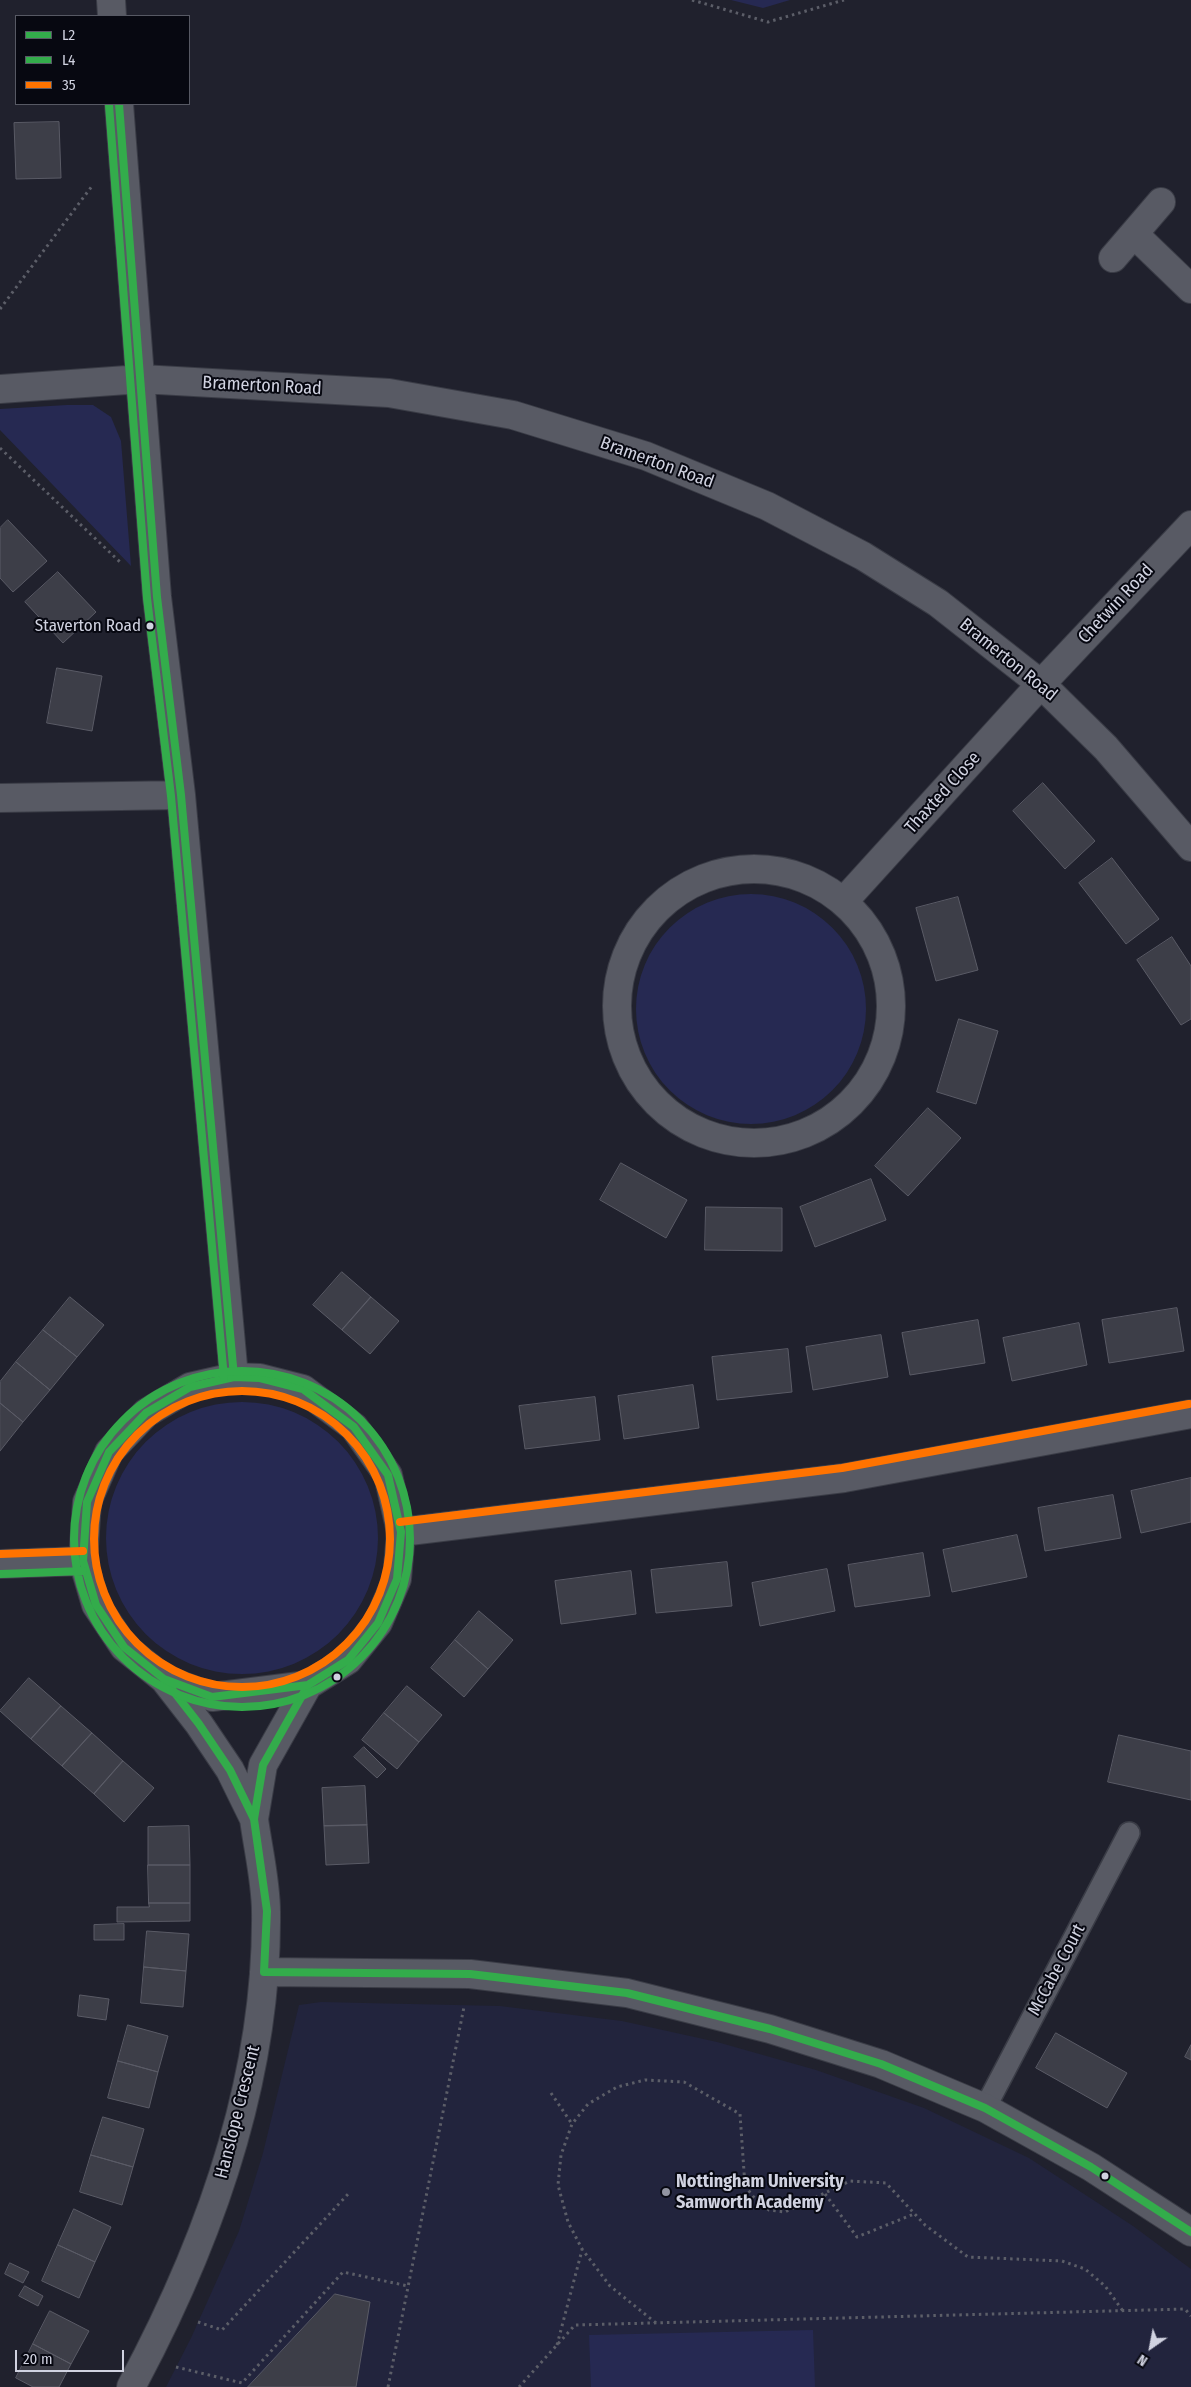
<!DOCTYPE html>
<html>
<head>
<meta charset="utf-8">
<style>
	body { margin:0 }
	#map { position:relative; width:1191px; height:2387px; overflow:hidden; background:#20212d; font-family:"Fira Sans Condensed",sans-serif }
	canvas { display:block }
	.legend { position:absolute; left:15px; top:15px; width:175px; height:90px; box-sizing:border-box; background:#070811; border:1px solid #575964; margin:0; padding:6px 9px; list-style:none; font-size:15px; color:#d0d2e0 }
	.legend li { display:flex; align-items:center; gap:10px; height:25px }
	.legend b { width:25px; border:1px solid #575964 }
	.north { position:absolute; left:1126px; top:2322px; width:50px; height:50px; -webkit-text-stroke:4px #070811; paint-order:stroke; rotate:213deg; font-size:14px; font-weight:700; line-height:20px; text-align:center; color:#d0d2e0 }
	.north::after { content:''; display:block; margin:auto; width:18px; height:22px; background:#d0d2e0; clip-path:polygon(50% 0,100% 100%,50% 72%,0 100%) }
	.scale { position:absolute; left:15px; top:2350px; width:109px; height:22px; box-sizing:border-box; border:2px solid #d0d2e0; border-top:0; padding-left:6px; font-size:15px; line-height:18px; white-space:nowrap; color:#d0d2e0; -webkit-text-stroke:4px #070811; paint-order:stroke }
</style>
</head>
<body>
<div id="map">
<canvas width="1191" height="2387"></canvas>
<ul class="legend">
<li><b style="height:6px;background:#33ac4b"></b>L2</li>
<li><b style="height:6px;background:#33ac4b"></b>L4</li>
<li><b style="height:6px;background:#ff7300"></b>35</li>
</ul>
<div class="north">N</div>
<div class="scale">20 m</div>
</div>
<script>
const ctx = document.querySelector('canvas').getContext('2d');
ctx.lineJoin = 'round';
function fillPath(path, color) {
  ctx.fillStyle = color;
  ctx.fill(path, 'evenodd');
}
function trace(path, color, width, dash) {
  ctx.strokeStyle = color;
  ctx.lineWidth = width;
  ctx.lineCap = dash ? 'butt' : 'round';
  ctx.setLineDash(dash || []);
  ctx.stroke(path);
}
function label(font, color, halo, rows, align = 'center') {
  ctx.font = font + ' "Fira Sans Condensed",sans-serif';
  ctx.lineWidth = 4;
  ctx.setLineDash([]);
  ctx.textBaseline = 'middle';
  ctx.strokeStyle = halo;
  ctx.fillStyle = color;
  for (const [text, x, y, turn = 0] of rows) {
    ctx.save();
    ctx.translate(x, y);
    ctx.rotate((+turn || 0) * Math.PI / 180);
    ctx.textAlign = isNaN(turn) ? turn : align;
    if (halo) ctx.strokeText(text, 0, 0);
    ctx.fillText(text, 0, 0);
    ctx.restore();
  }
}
const built = new Path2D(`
	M321 2002 500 2006 622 2021 717 2042 816 2070 924 2108 1029 2158 1133 2226 1191 2269V2387H166L191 2338 239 2231 263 2153 299 2005Z`);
const green = new Path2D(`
	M731 0H790L763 8Z
	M67 405H93L111 417 121 441 131 566 0 430V409Z
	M636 1009a115 115 0 1 1 230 0a115 115 0 1 1-230 0Z
	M106 1538a136 136 0 1 1 272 0a136 136 0 1 1-272 0Z
	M813 2330 815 2387H591L589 2335Z`);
const building = new Path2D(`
	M59 122 61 178 16 179 14 123Z
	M8 520 47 561 13 592 0 578V528Z
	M58 572 96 612 63 643 25 602Z
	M57 668 102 676 92 731 47 723Z
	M1043 783 1095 841 1065 869 1013 811Z
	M1112 858 1159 919 1126 944 1079 883Z
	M958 897 978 970 936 981 916 908Z
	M1172 937 1191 966V1019L1181 1025 1137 960Z
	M959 1019 998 1031 976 1104 937 1092Z
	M928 1108 961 1138 908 1196 875 1166Z
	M621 1163 687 1200 666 1238 600 1200Z
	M871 1179 886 1220 815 1247 800 1207Z
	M706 1207 782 1208V1251L705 1250Z
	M342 1272 371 1297 342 1330 313 1305Z
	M70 1297 104 1325 77 1357 43 1330Z
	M371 1297 399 1321 370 1354 342 1330Z
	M1177 1308 1184 1351 1109 1363 1102 1320Z
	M978 1320 985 1363 910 1375 902 1333Z
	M1079 1323 1087 1365 1012 1381 1003 1338Z
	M43 1330 77 1357 50 1390 16 1362Z
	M881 1335 888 1377 813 1390 806 1347Z
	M788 1349 792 1392 717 1400 712 1357Z
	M16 1362 50 1390 23 1422 0 1403V1382Z
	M693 1385 699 1428 624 1439 618 1396Z
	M595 1397 600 1440 525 1449 519 1406Z
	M0 1403 23 1422 0 1451Z
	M1191 1478V1522L1141 1533 1131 1491Z
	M1113 1495 1121 1538 1045 1551 1038 1508Z
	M1017 1535 1027 1577 952 1592 943 1550Z
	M923 1553 930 1596 855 1607 848 1565Z
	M727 1562 732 1606 656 1613 651 1570Z
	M827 1569 835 1611 760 1626 752 1583Z
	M631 1571 636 1614 561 1624 555 1581Z
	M479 1611 513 1640 488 1669 455 1640Z
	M455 1640 488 1669 464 1697 431 1668Z
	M29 1678 61 1706 31 1739 0 1711Z
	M407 1686 442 1715 419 1742 384 1713Z
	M61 1706 92 1733 62 1766 31 1739Z
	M384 1713 419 1742 397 1769 362 1740Z
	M92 1733 123 1761 94 1794 62 1766Z
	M1119 1735 1191 1751V1800L1108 1782Z
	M364 1747 386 1769 377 1778 354 1757Z
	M123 1761 154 1788 124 1822 94 1794Z
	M365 1786 367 1825 324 1826 322 1788Z
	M367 1825 369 1863 326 1865 324 1826Z
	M189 1826 190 1865H148V1827Z
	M148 1865H190V1903H149Z
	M149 1903H190V1921L117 1922V1907H149Z
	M124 1924V1940H94V1925Z
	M147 1931 189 1934 186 1971 144 1967Z
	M144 1967 186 1971 183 2007 141 2003Z
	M80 1995 109 1999 106 2020 78 2016Z
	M128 2025 168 2036 158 2072 118 2061Z
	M1056 2033 1127 2073 1107 2108 1036 2068Z
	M1191 2045V2060L1185 2057Z
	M118 2061 158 2072 149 2108 108 2098Z
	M103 2117 144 2129 133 2167 91 2155Z
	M91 2155 133 2167 122 2205 80 2192Z
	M74 2209 111 2227 95 2262 58 2245Z
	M58 2245 95 2262 79 2298 42 2281Z
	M10 2263 29 2272 23 2283 5 2274Z
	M25 2286 43 2296 38 2306 19 2296Z
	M335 2294 370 2302 356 2387H248Z
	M50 2311 89 2331 71 2364 33 2344Z
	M33 2344 71 2364 59 2387H33L16 2378Z`);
const path = new Path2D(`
	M692 0 768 22 844 0
	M0 309 92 186
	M0 448 121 563
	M551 2093 572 2124
	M825 2194 857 2237 914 2214
	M198 2322 222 2330 349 2193
	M656 2323 610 2286 582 2249 568 2222 558 2185 561 2155 572 2124 588 2104 617 2087 645 2080 684 2082 740 2114 745 2186 756 2200 769 2210 785 2212 850 2181 886 2183 925 2225 968 2257 1062 2261 1085 2269 1105 2286 1123 2311
	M557 2345 582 2250
	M176 2367 242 2383 343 2272 408 2286
	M388 2387 464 2007
	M519 2387 575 2325 1185 2309 1191 2316`);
const lane = new Path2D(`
	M985 2108 1129 1833`);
const street = new Path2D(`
	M111 0 112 16
	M119 104 157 597 181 795 234 1377
	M1134 234 1191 289
	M1113 258 1161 202
	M0 389 141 379 389 393 513 415 646 456 767 506 863 556 938 603 1041 684 1106 748 1191 847
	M0 798 181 795
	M617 1006a137 137 0 1 1 274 0a137 137 0 1 1-274 0Z
	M844 901 1041 684 1191 525
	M401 1532 844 1478 1191 1414
	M0 1564 83 1561
	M164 1679 199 1724 230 1770 254 1819 263 1765 308 1685 348 1660 378 1623 397 1579 401 1532 388 1475 354 1427 303 1389 260 1378 234 1377 190 1387 146 1413 109 1452 87 1502 83 1561 96 1605 124 1647 164 1679 212 1697 308 1685
	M264 1972 470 1974 627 1993 770 2029 881 2064 985 2108 1091 2167 1191 2232
	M131 2387C209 2242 268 2079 266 1912 266 1882 258 1849 254 1819`);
const bus1 = new Path2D(`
	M119 104 157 597 181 795 234 1377
	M164 1679 212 1697 308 1685
	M164 1679 199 1724 230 1770 254 1819 263 1765 308 1685
	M164 1679 124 1647 96 1605 83 1561 87 1502 109 1452 146 1413 190 1387 234 1377 260 1378 303 1389 354 1427 388 1475 401 1532 397 1579 378 1623 348 1660 308 1685
	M254 1819 267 1911 264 1972 470 1974 627 1993 770 2029 881 2064 985 2108 1091 2167 1191 2232`);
const bus2 = new Path2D(`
	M109 105 147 598 171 796 224 1378
	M74 1539a168 168 0 1 1 336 0a168 168 0 1 1-336 0Z
	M0 1574 83 1571`);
const bus3 = new Path2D(`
	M94 1539a148 148 0 1 1 296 0a148 148 0 1 1-296 0Z
	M400 1522 842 1468 1189 1404
	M0 1554 83 1551`);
const markers = [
	[150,626,4.5,"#d0d2e0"],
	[337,1677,4.5,"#d0d2e0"],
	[1105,2176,4.5,"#d0d2e0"],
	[666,2192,5,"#9294a1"]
];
const busNames = [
	["Staverton Road",141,626]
];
const streetNames = [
	["Bramerton Road",262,386,3],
	["Bramerton Road",657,463,20],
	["Chetwin Road",1116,604,-47],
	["Bramerton Road",1008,660,39],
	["Thaxted Close",943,793,-48],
	["McCabe Court",1057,1970,-62],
	["Hanslope Crescent",238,2112,-76]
];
const poiNames = [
	["Nottingham University",676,2182],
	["Samworth Academy",676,2203]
];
fillPath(built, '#22243d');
fillPath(green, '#262952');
fillPath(building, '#3d3e48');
trace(building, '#5a5b66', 1);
trace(lane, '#3a3c46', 24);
trace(street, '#3a3c46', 30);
trace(path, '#5c5e68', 3, [2.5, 4]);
trace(lane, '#585a64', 21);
trace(street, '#585a64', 28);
trace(bus1, '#33ac4b', 8);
trace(bus2, '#33ac4b', 8);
trace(bus3, '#ff7300', 8);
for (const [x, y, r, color] of markers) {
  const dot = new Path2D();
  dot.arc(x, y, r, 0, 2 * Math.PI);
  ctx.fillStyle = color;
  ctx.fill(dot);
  trace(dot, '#070811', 2);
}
label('17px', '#d0d2e0', '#070811', busNames, 'right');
label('18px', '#d0d2e0', '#070811', streetNames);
label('bold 18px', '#d0d2e0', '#070811', poiNames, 'left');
</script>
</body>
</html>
